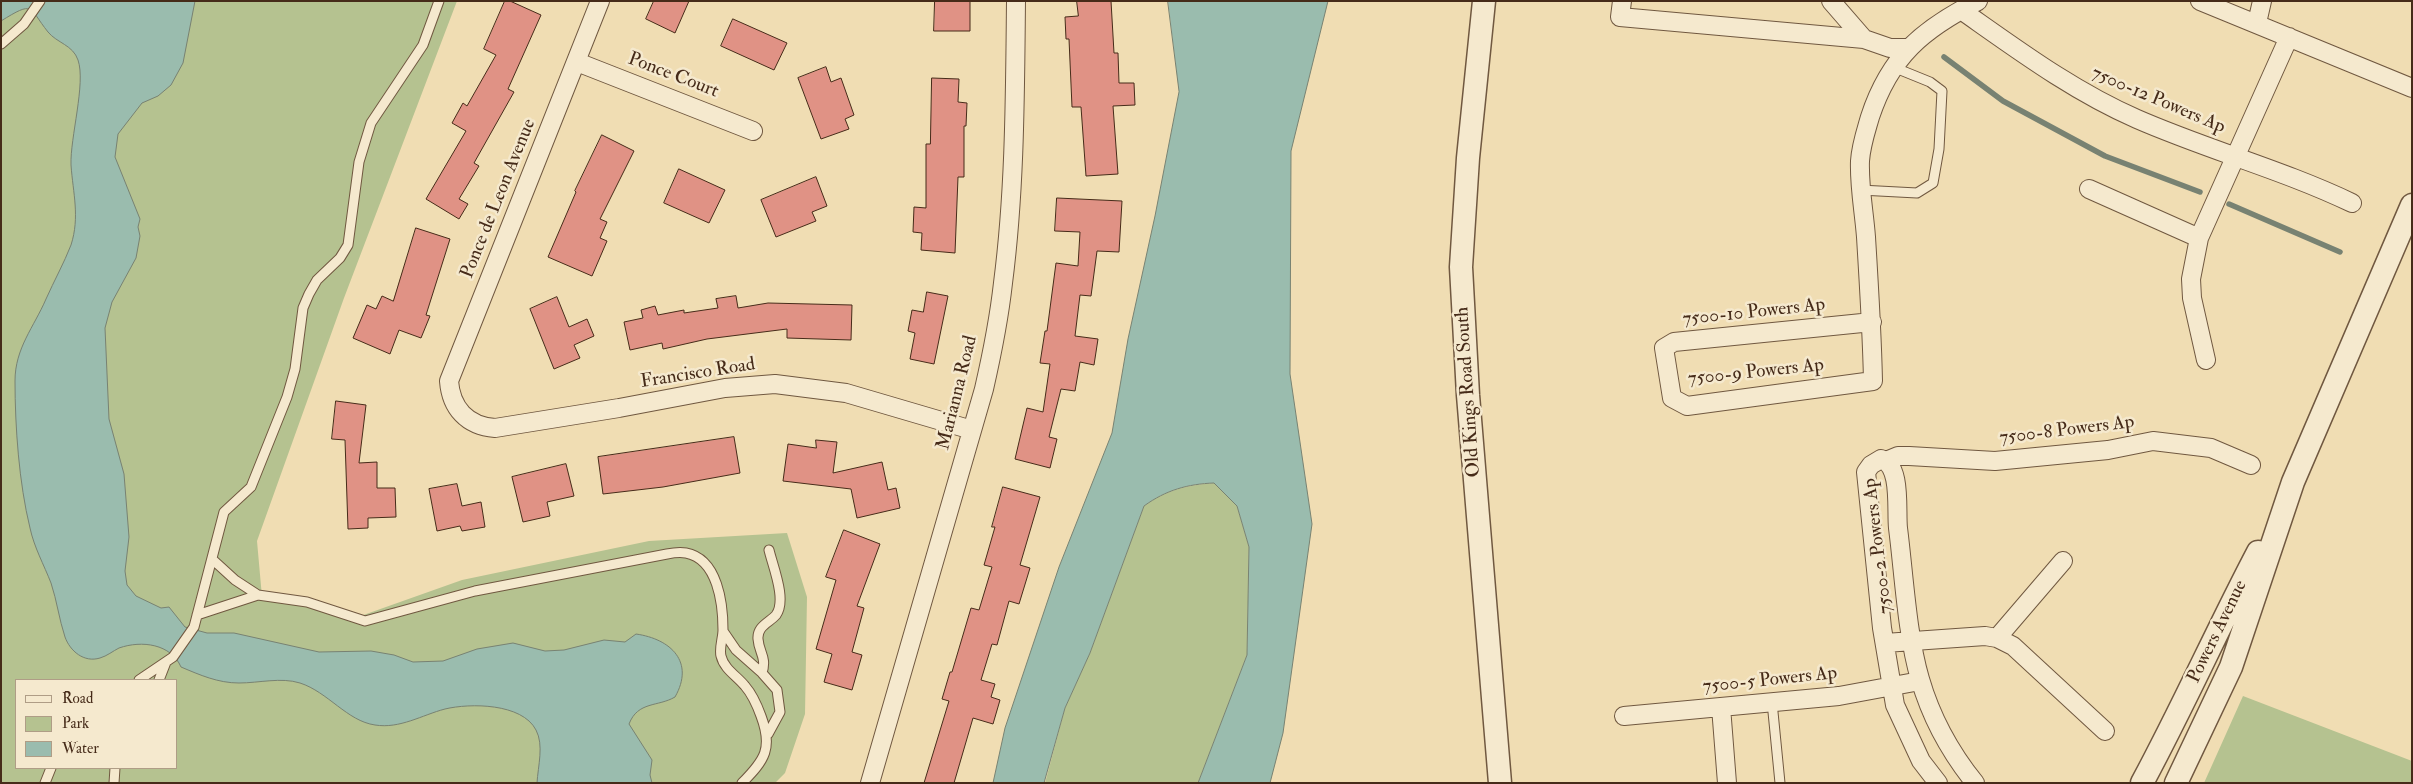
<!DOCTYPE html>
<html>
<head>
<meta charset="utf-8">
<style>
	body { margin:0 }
	#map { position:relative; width:2413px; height:784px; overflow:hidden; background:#f0ddb3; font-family:"IM FELL Double Pica",serif }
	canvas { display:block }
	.frame { position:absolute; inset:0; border:2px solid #462b19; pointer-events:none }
	.legend { position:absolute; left:15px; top:679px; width:162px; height:90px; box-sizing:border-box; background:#f5e9ce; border:1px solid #af9d86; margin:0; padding:6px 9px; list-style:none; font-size:15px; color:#462b19 }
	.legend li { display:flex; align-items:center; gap:10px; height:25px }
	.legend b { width:25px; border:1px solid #af9d86 }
</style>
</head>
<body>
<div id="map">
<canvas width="2413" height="784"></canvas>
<div class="frame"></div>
<ul class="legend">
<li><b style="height:6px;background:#f5e9ce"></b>Road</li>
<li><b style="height:14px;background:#b5c290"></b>Park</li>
<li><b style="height:14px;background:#9abcae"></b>Water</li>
</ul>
</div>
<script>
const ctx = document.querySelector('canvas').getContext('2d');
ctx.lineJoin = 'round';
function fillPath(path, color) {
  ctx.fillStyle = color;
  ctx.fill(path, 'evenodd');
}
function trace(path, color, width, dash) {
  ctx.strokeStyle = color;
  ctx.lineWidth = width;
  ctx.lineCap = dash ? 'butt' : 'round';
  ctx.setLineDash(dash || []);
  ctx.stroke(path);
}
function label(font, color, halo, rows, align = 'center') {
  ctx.font = font + ' "IM FELL Double Pica",serif';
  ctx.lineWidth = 5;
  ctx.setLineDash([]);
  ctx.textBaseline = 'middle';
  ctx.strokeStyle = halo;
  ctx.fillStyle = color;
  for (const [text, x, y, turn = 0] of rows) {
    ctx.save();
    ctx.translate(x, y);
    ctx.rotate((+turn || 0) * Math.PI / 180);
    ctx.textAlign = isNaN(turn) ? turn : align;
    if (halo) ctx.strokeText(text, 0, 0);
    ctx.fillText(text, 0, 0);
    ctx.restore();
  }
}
const green = new Path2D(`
	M1 1H457L344 298 257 541 262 597 355 618 462 580 649 541 787 533 807 597 805 714 785 773 775 783H1ZM16 680H176V768H16Z
	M1214 483 1237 506 1249 547 1247 655 1198 783H1045L1065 708 1090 653 1144 506C1166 490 1188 485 1214 483Z
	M2243 696 2412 761V783H2204Z`);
const water = new Path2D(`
	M1 1H195L183 63 171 85 158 96 142 103 118 134 115 157 140 219 138 227 140 236 136 258 112 302 105 328 109 419 124 474 129 537 125 571 127 585 136 596 161 608 169 607 185 627 207 633H234L319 652 371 651 394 655 413 662 443 661 477 649 513 643 545 651 564 650 604 640 625 642 636 634C671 639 695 662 675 697 658 707 638 701 629 724L652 760 650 775 652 783H537C538 766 544 745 536 730 522 703 470 703 445 709 422 715 400 729 375 725 347 721 328 692 300 683 281 677 259 683 239 683 218 683 200 675 181 667 171 644 142 640 119 648 113 651 107 656 100 658 84 663 70 651 65 637 59 619 57 601 51 583 44 565 34 547 30 528 19 483 15 427 15 381 15 348 34 327 46 299 54 281 64 263 71 245 80 217 73 193 71 165 70 138 86 83 78 60 73 45 57 43 48 32 28 7 35 0 1 21Z
	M1168 1H1328L1291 151 1290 374 1312 524 1283 733 1270 783H1198L1247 655 1249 547 1237 506 1214 483C1188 484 1166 490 1144 506L1090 653 1065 708 1044 783H993L1005 728 1059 567 1112 433 1128 339 1155 216 1179 92Z`);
const stream = new Path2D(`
	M1944 57 2003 101 2105 156 2200 192
	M2229 204 2340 252`);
const building = new Path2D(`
	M505 1H510L541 15 508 89 514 92 474 163 479 166 459 199 468 204 459 219 426 199 466 131 452 123 463 103 467 106 496 55 484 49Z
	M654 1H689L675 33 646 19Z
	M935 1H970V31H934Z
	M1077 1H1111L1114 53H1118L1119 83H1134L1135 105 1113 106 1118 174 1086 176 1081 107H1072L1069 39H1066L1065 17 1078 16Z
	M733 19 787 43 774 70 721 46Z
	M826 67 831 82 841 78 854 115 845 119 849 129 821 139 798 78Z
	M932 78 959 79 958 102 967 103 966 126H964V177H958L955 253 921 250 922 233 913 232 914 207 926 208V144H930Z
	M602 135 634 151 600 219 607 222 600 238 607 241 592 276 548 257 576 192 575 191Z
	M679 169 725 190 709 223 664 203Z
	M816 177 827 206 812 212 816 221 776 237 761 200Z
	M1057 198 1122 201 1119 252 1097 251 1091 296 1080 295 1075 336 1098 339 1094 365 1080 362 1075 391 1061 389 1049 437 1057 439 1050 468 1015 459 1027 408 1043 412 1050 364 1040 363 1045 331H1047L1056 263 1078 266 1080 232 1055 231Z
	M416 228 450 239 426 315 430 316 421 338 399 330 390 354 353 338 367 305 376 309 382 296 393 301Z
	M927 292 948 296 934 364 910 359 915 333 908 331 912 310 923 312Z
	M736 296 738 308 768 303 852 305 851 340 787 338V329L707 339 663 349 662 343 630 350 624 322 643 318 641 310 655 306 658 315 684 310V313L718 308 716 299Z
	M557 297 569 327 587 319 594 336 574 345 580 358 554 369 530 309Z
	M336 401 366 405 359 463 377 462V488H395L396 517 368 518V528L348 529 345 440 332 439Z
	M734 437 740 473 663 487 603 494 598 457Z
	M816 440 837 442 833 473 882 462 888 490 896 488 900 508 857 518 851 489 783 481 788 444 816 448Z
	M566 464 574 496 547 502 550 516 523 522 512 477Z
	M457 484 462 506 481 502 485 527 462 531 460 526 437 531 429 489Z
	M1003 487 1040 497 1020 565 1030 568 1019 604 1009 601 997 645 992 644 981 680 995 684 991 697 1000 700 993 724 973 718 954 783H924L949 701 942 699 950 672H952L971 608 979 610 992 567 984 565 995 527H992Z
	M844 530 880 544 857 606 864 608 852 652 862 655 852 690 824 682 832 654 816 649 836 580 826 577Z`);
const service = new Path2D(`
	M1 44 24 24 40 1
	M1860 190 1917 193 1933 183 1939 149 1942 91 1930 82 1893 67
	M212 559 235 580 258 595 307 602 365 621 475 591 667 554C672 553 680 552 686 553 718 559 723 604 723 630 723 638 719 648 721 656 724 669 737 676 745 686 752 694 757 705 761 716 773 748 765 760 742 783
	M197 615 258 595
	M723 631 736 650 762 673 777 690 780 712 768 734
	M762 673C767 657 759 653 758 639 757 626 769 623 776 615 787 600 773 567 769 550
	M139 680 173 657 194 627 224 512 251 487 287 397 295 369 303 308 309 294 317 280 340 258 348 245 359 162 371 123 423 45 439 1
	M159 680 166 662
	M1772 702 1780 783
	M45 783 51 768
	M114 783 115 768`);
const minor = new Path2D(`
	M600 1 449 381C451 408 467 426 495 428L619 408 725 388 775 384 846 393 972 430
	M1622 1 1620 17 1864 39 1831 1
	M2200 1 2412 88
	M1961 10C2018 50 2073 91 2137 119 2208 150 2283 170 2352 203
	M2257 23 2262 1
	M1864 39 1890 48H1909
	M577 62 753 131
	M2089 189 2199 238
	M1872 322 1674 342 1664 348 1672 398 1687 406 1873 381C1872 333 1869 285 1866 237 1864 211 1859 186 1860 161 1861 145 1866 131 1870 117 1890 56 1923 29 1978 1
	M2206 360 2192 298 2191 279 2199 238 2289 37
	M1886 461 1898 456H1909L1995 461 2108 450 2153 441 2211 448 2251 465
	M1997 638 2063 561
	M1885 643 1985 636 1997 638 2013 646 2105 731
	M1721 707 1727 783
	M1624 716 1839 696 1920 681
	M870 783 984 389C992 354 999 319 1003 283 1015 190 1015 95 1016 1
	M1938 783 1921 761 1895 705 1882 628 1866 472 1871 465 1881 459C1902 465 1896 510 1898 528 1904 575 1907 635 1920 679 1931 717 1950 752 1975 783`);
const tertiary = new Path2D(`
	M1484 1 1468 158 1461 267 1468 395 1500 783
	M2142 783C2183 707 2218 628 2258 552
	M2176 783 2231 667 2293 482 2412 205`);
const streetNames = [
	["Ponce Court",673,76,21],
	["7500-12 Powers Ap",2158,101,23],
	["Ponce de Leon Avenue",499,199,-68],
	["7500-10 Powers Ap",1754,313,-6],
	["7500-9 Powers Ap",1756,373,-6],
	["Francisco Road",698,374,-9],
	["Old Kings Road South",1469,392,-94],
	["Marianna Road",958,393,-76],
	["7500-8 Powers Ap",2067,431,-7],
	["7500-2 Powers Ap",1879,546,-97],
	["Powers Avenue",2218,632,-64],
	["7500-5 Powers Ap",1770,681,-6]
];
fillPath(green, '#b5c290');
fillPath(water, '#9abcae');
trace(water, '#788272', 1);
trace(stream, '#788272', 5.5);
fillPath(building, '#e09285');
trace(building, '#462b19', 1);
trace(service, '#705840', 11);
trace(minor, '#705840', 20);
trace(tertiary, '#705840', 25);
trace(service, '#f5e9ce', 9);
trace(minor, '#f5e9ce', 18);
trace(tertiary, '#f5e9ce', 22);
label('19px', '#462b19', '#f5e9ce', streetNames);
</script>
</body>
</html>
